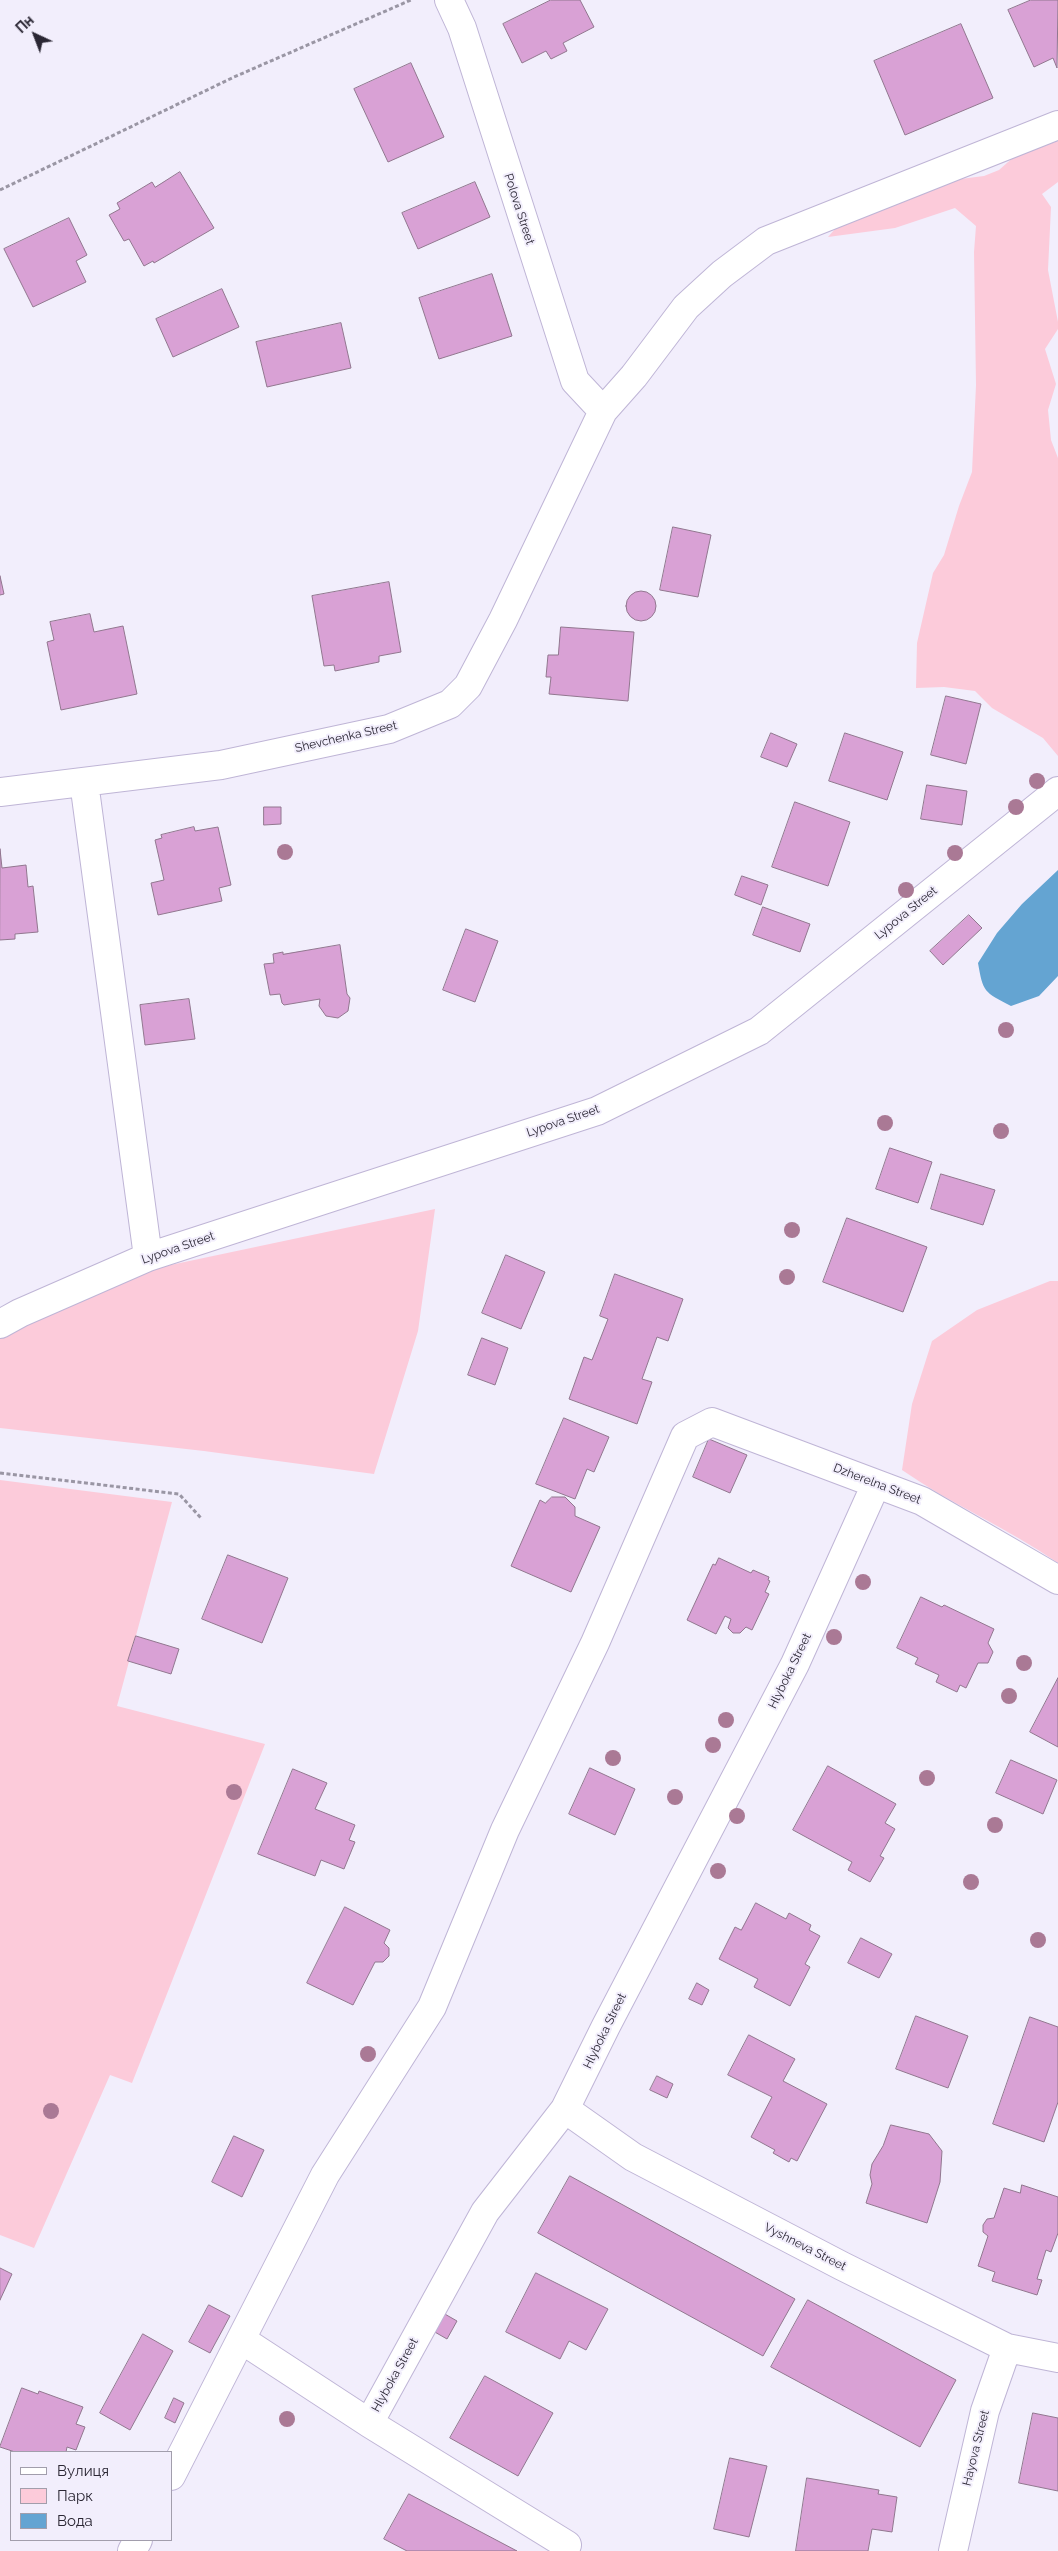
<!DOCTYPE html>
<html>
<head>
<meta charset="utf-8">
<style>
	body { margin:0 }
	#map { position:relative; width:1058px; height:2551px; overflow:hidden; background:#f2eefc; font-family:Raleway,sans-serif }
	canvas { display:block }
	.legend { position:absolute; left:10px; top:2451px; width:162px; height:90px; box-sizing:border-box; background:#f2eefc; border:1px solid #a29eac; margin:0; padding:6px 9px; list-style:none; font-size:15px; color:#2b2734 }
	.legend li { display:flex; align-items:center; gap:10px; height:25px }
	.legend b { width:25px; border:1px solid #a29eac }
	.north { position:absolute; left:10px; top:10px; width:50px; height:50px; -webkit-text-stroke:4px #f2eefc; paint-order:stroke; rotate:317deg; font-size:14px; font-weight:700; line-height:20px; text-align:center; color:#2b2734 }
	.north::after { content:''; display:block; margin:auto; width:18px; height:22px; background:#2b2734; clip-path:polygon(50% 0,100% 100%,50% 72%,0 100%) }
</style>
</head>
<body>
<div id="map">
<canvas width="1058" height="2551"></canvas>
<ul class="legend">
<li><b style="height:6px;background:#fff"></b>Вулиця</li>
<li><b style="height:14px;background:#fccbda"></b>Парк</li>
<li><b style="height:14px;background:#64a4d2"></b>Вода</li>
</ul>
<div class="north">Пн</div>
</div>
<script>
const ctx = document.querySelector('canvas').getContext('2d');
ctx.lineJoin = 'round';
function fillPath(path, color) {
  ctx.fillStyle = color;
  ctx.fill(path, 'evenodd');
}
function trace(path, color, width, dash) {
  ctx.strokeStyle = color;
  ctx.lineWidth = width;
  ctx.lineCap = dash ? 'butt' : 'round';
  ctx.setLineDash(dash || []);
  ctx.stroke(path);
}
function label(font, color, halo, rows, align = 'center') {
  ctx.font = font + ' Raleway,sans-serif';
  ctx.lineWidth = 4;
  ctx.setLineDash([]);
  ctx.textBaseline = 'middle';
  ctx.strokeStyle = halo;
  ctx.fillStyle = color;
  for (const [text, x, y, turn = 0] of rows) {
    ctx.save();
    ctx.translate(x, y);
    ctx.rotate((+turn || 0) * Math.PI / 180);
    ctx.textAlign = isNaN(turn) ? turn : align;
    if (halo) ctx.strokeText(text, 0, 0);
    ctx.fillText(text, 0, 0);
    ctx.restore();
  }
}
const green = new Path2D(`
	M1058 141V182L1042 194 1051 207 1048 270 1058 322V329L1045 349 1056 384 1048 410 1051 440 1058 458V756L1043 738 992 708 975 691 944 687 916 688 917 643 933 573 944 555 959 506 972 472 976 385 974 252 976 226 955 208 895 228 828 237 842 221 929 183 984 176 999 170 1016 155Z
	M435 1209 418 1331 374 1474 204 1451 0 1428V1337L71 1302 161 1267Z
	M1050 1281H1058V1563C1008 1528 952 1505 902 1470L912 1404 932 1341 977 1310Z
	M0 1480 172 1502 117 1706 265 1744 132 2083 110 2075 34 2248 0 2235Z`);
const water = new Path2D(`
	M1058 870V976L1039 996 1011 1006C984 992 983 992 978 963L997 933 1022 904Z`);
const building = new Path2D(`
	M551 0H580L594 27 563 43 567 51 551 59 546 51 522 63 503 24Z
	M1031 0H1058L1057 68 1053 58 1034 67 1008 10Z
	M961 24 993 98 905 135 874 61Z
	M411 63 444 137 388 162 354 89Z
	M180 172 214 228 154 263 153 261 144 266 129 239 124 241 109 215 120 209 117 203 152 182 155 187Z
	M475 182 490 217 418 249 402 213Z
	M69 218 87 255 76 261 86 282 33 307 4 249Z
	M492 274 512 336 439 359 419 298Z
	M222 289 239 327 173 357 156 319Z
	M341 323 351 368 267 387 256 342Z
	M673 527 711 535 698 597 660 590Z
	M0 576 4 594 0 595Z
	M389 582 401 652 379 656V662L335 671 334 665 324 666 312 596Z
	M626 606a15 15 0 1 1 30 0a15 15 0 1 1-30 0Z
	M90 614 94 632 123 626 137 694 61 710 47 642 54 640 50 622Z
	M561 627 634 632 628 701 549 694 551 677H546L548 655H558Z
	M946 696 981 704 966 764 931 755Z
	M771 733 797 744 787 767 761 757Z
	M845 733 903 752 887 800 829 781Z
	M927 785 967 791 962 825 921 819Z
	M795 802 850 822 828 886 772 867Z
	M264 807H281V824L264 825Z
	M194 827 195 831 218 827 231 885 219 888 222 901 158 915 151 883 164 880 155 840 162 838 161 835Z
	M0 849 2 868 26 865 28 887 33 886 38 932 15 934V939L0 940Z
	M742 876 768 885 761 905 735 895Z
	M763 907 810 924 800 952 753 935Z
	M969 915 982 928 943 965 930 951Z
	M466 929 498 941 475 1002 443 990Z
	M340 945 347 994 350 998 348 1011 338 1018 326 1016 319 1006 320 999 284 1005 282 1003 280 994 270 995 264 964 274 963 273 954 283 952V954Z
	M189 999 195 1039 145 1045 140 1005Z
	M890 1148 932 1162 918 1203 876 1189Z
	M941 1174 995 1190 983 1225 931 1209Z
	M847 1218 927 1247 903 1312 823 1282Z
	M506 1255 545 1272 521 1329 482 1313Z
	M615 1274 683 1299 668 1341 657 1337 642 1379 652 1382 637 1424 569 1399 584 1357 592 1360 608 1319 600 1316Z
	M482 1338 508 1348 495 1385 468 1375Z
	M564 1418 609 1437 594 1472 587 1469 575 1499 536 1484Z
	M709 1439 747 1455 730 1493 693 1477Z
	M552 1497H565L575 1507V1516L600 1527 571 1592 511 1566 540 1500 545 1503Z
	M228 1555 288 1578 262 1643 202 1619Z
	M719 1558 751 1573 753 1570 769 1577 768 1580 770 1581 765 1592 769 1594 752 1630 746 1627 740 1633H733L728 1628 731 1619 725 1616 716 1634 687 1620 713 1564 715 1565Z
	M921 1597 942 1607 944 1605 994 1629 988 1643 993 1652 988 1663H978L966 1688 960 1685 957 1692 936 1682 939 1675 915 1664 918 1658 897 1648Z
	M136 1636 179 1649 171 1674 128 1661Z
	M1058 1678V1747L1030 1732Z
	M1011 1760 1057 1780 1043 1814 996 1793Z
	M828 1766 896 1804 885 1823 895 1829 880 1856 884 1858 870 1882 848 1870 852 1862 793 1830Z
	M590 1768 635 1789 615 1835 569 1814Z
	M293 1769 327 1783 315 1809 355 1825 349 1840 355 1842 344 1869 321 1860 315 1876 258 1854Z
	M756 1903 786 1919 789 1913 811 1925 809 1930 820 1936 805 1964 810 1967 790 2006 754 1987 758 1979 719 1959 735 1927 741 1930Z
	M345 1907 390 1930 384 1943 389 1948V1956L383 1962H375L353 2005 307 1983Z
	M861 1938 892 1954 879 1978 848 1963Z
	M697 1983 709 1990 702 2005 689 1999Z
	M916 2016 968 2036 948 2088 896 2069Z
	M1030 2017 1058 2027V2102L1044 2142 993 2124Z
	M749 2035 795 2059 783 2081 827 2104 797 2161 791 2158 789 2162 773 2153 775 2150 751 2137 772 2097 728 2075Z
	M657 2076 673 2084 667 2098 650 2090Z
	M891 2125 929 2134 942 2151 940 2182 927 2223 866 2203 872 2184 870 2175 872 2164 883 2146Z
	M234 2136 264 2150 242 2197 212 2182Z
	M570 2176 795 2299 763 2356 538 2233Z
	M1022 2185 1058 2197V2233L1051 2252 1046 2250 1037 2279 1042 2280 1037 2295 992 2281 995 2272 978 2266 988 2236 983 2232V2225L987 2219 994 2218 1004 2188 1020 2193Z
	M0 2268 12 2274 0 2300Z
	M536 2273 608 2309 586 2350 569 2341 560 2359 506 2332Z
	M808 2300 956 2380 920 2447 771 2367Z
	M209 2305 230 2316 210 2353 189 2342Z
	M443 2313 457 2321 447 2339 433 2331Z
	M143 2334 173 2351 130 2430 100 2413Z
	M485 2376 553 2413 518 2476 450 2438Z
	M22 2388 38 2394 39 2391 83 2407 76 2424 85 2427 76 2450 67 2447 66 2452H15L0 2447Z
	M174 2398 184 2403 175 2423 165 2418Z
	M1033 2413 1058 2418V2491L1019 2483Z
	M730 2458 767 2466 749 2537 714 2529Z
	M807 2478 879 2490 878 2494 897 2497 892 2532 872 2529 868 2551H796Z
	M409 2494 517 2551H407L384 2539Z`);
const path = new Path2D(`
	M0 190 234 77 411 0
	M0 1473 179 1494 201 1518`);
const minor = new Path2D(`
	M449 0 462 28 575 381 603 411
	M84 782 148 1257
	M0 792 221 765 389 729 450 704 468 686 503 620 603 411 634 376 686 307 722 274 766 241 1058 125
	M0 1324 20 1313 148 1257 597 1111 759 1031 1058 791
	M565 2109 633 2157 842 2266 1007 2348 1058 2358
	M242 2340 369 2423 485 2212 565 2109 606 2026 795 1664 876 1484
	M369 2423 567 2545
	M171 2476 325 2175 432 2007 505 1830 595 1643 685 1436 712 1422 922 1501 1058 1580
	M132 2551 138 2540
	M953 2551 985 2411 1007 2348`);
const trees = [
	[1037,781],
	[1016,807],
	[285,852],
	[955,853],
	[906,890],
	[1006,1030],
	[885,1123],
	[1001,1131],
	[792,1230],
	[787,1277],
	[863,1582],
	[834,1637],
	[1024,1663],
	[1009,1696],
	[726,1720],
	[713,1745],
	[613,1758],
	[927,1778],
	[234,1792],
	[675,1797],
	[737,1816],
	[995,1825],
	[718,1871],
	[971,1882],
	[1038,1940],
	[368,2054],
	[51,2111],
	[287,2419]
];
const streetNames = [
	["Polova Street",519,209,72],
	["Shevchenka Street",346,737,-13],
	["Lypova Street",906,913,-39],
	["Lypova Street",563,1121,-19],
	["Lypova Street",178,1248,-19],
	["Dzherelna Street",877,1484,21],
	["Hlyboka Street",790,1671,-64],
	["Hlyboka Street",605,2031,-64],
	["Vyshneva Street",805,2247,27],
	["Hlyboka Street",395,2375,-61],
	["Hayova Street",976,2448,-76]
];
fillPath(green, '#fccbda');
fillPath(water, '#64a4d2');
fillPath(building, '#d9a1d5');
trace(building, '#91778f', 1);
trace(minor, '#bfb5d6', 30);
trace(path, '#9a96a4', 3, [4, 2.5]);
trace(minor, '#fff', 28);
ctx.fillStyle = '#aa7995';
for (const [x, y] of trees) {
  ctx.beginPath();
  ctx.arc(x, y, 8, 0, 2 * Math.PI);
  ctx.fill();
}
label('12px', '#2b2734', '#f2eefc', streetNames);
</script>
</body>
</html>
